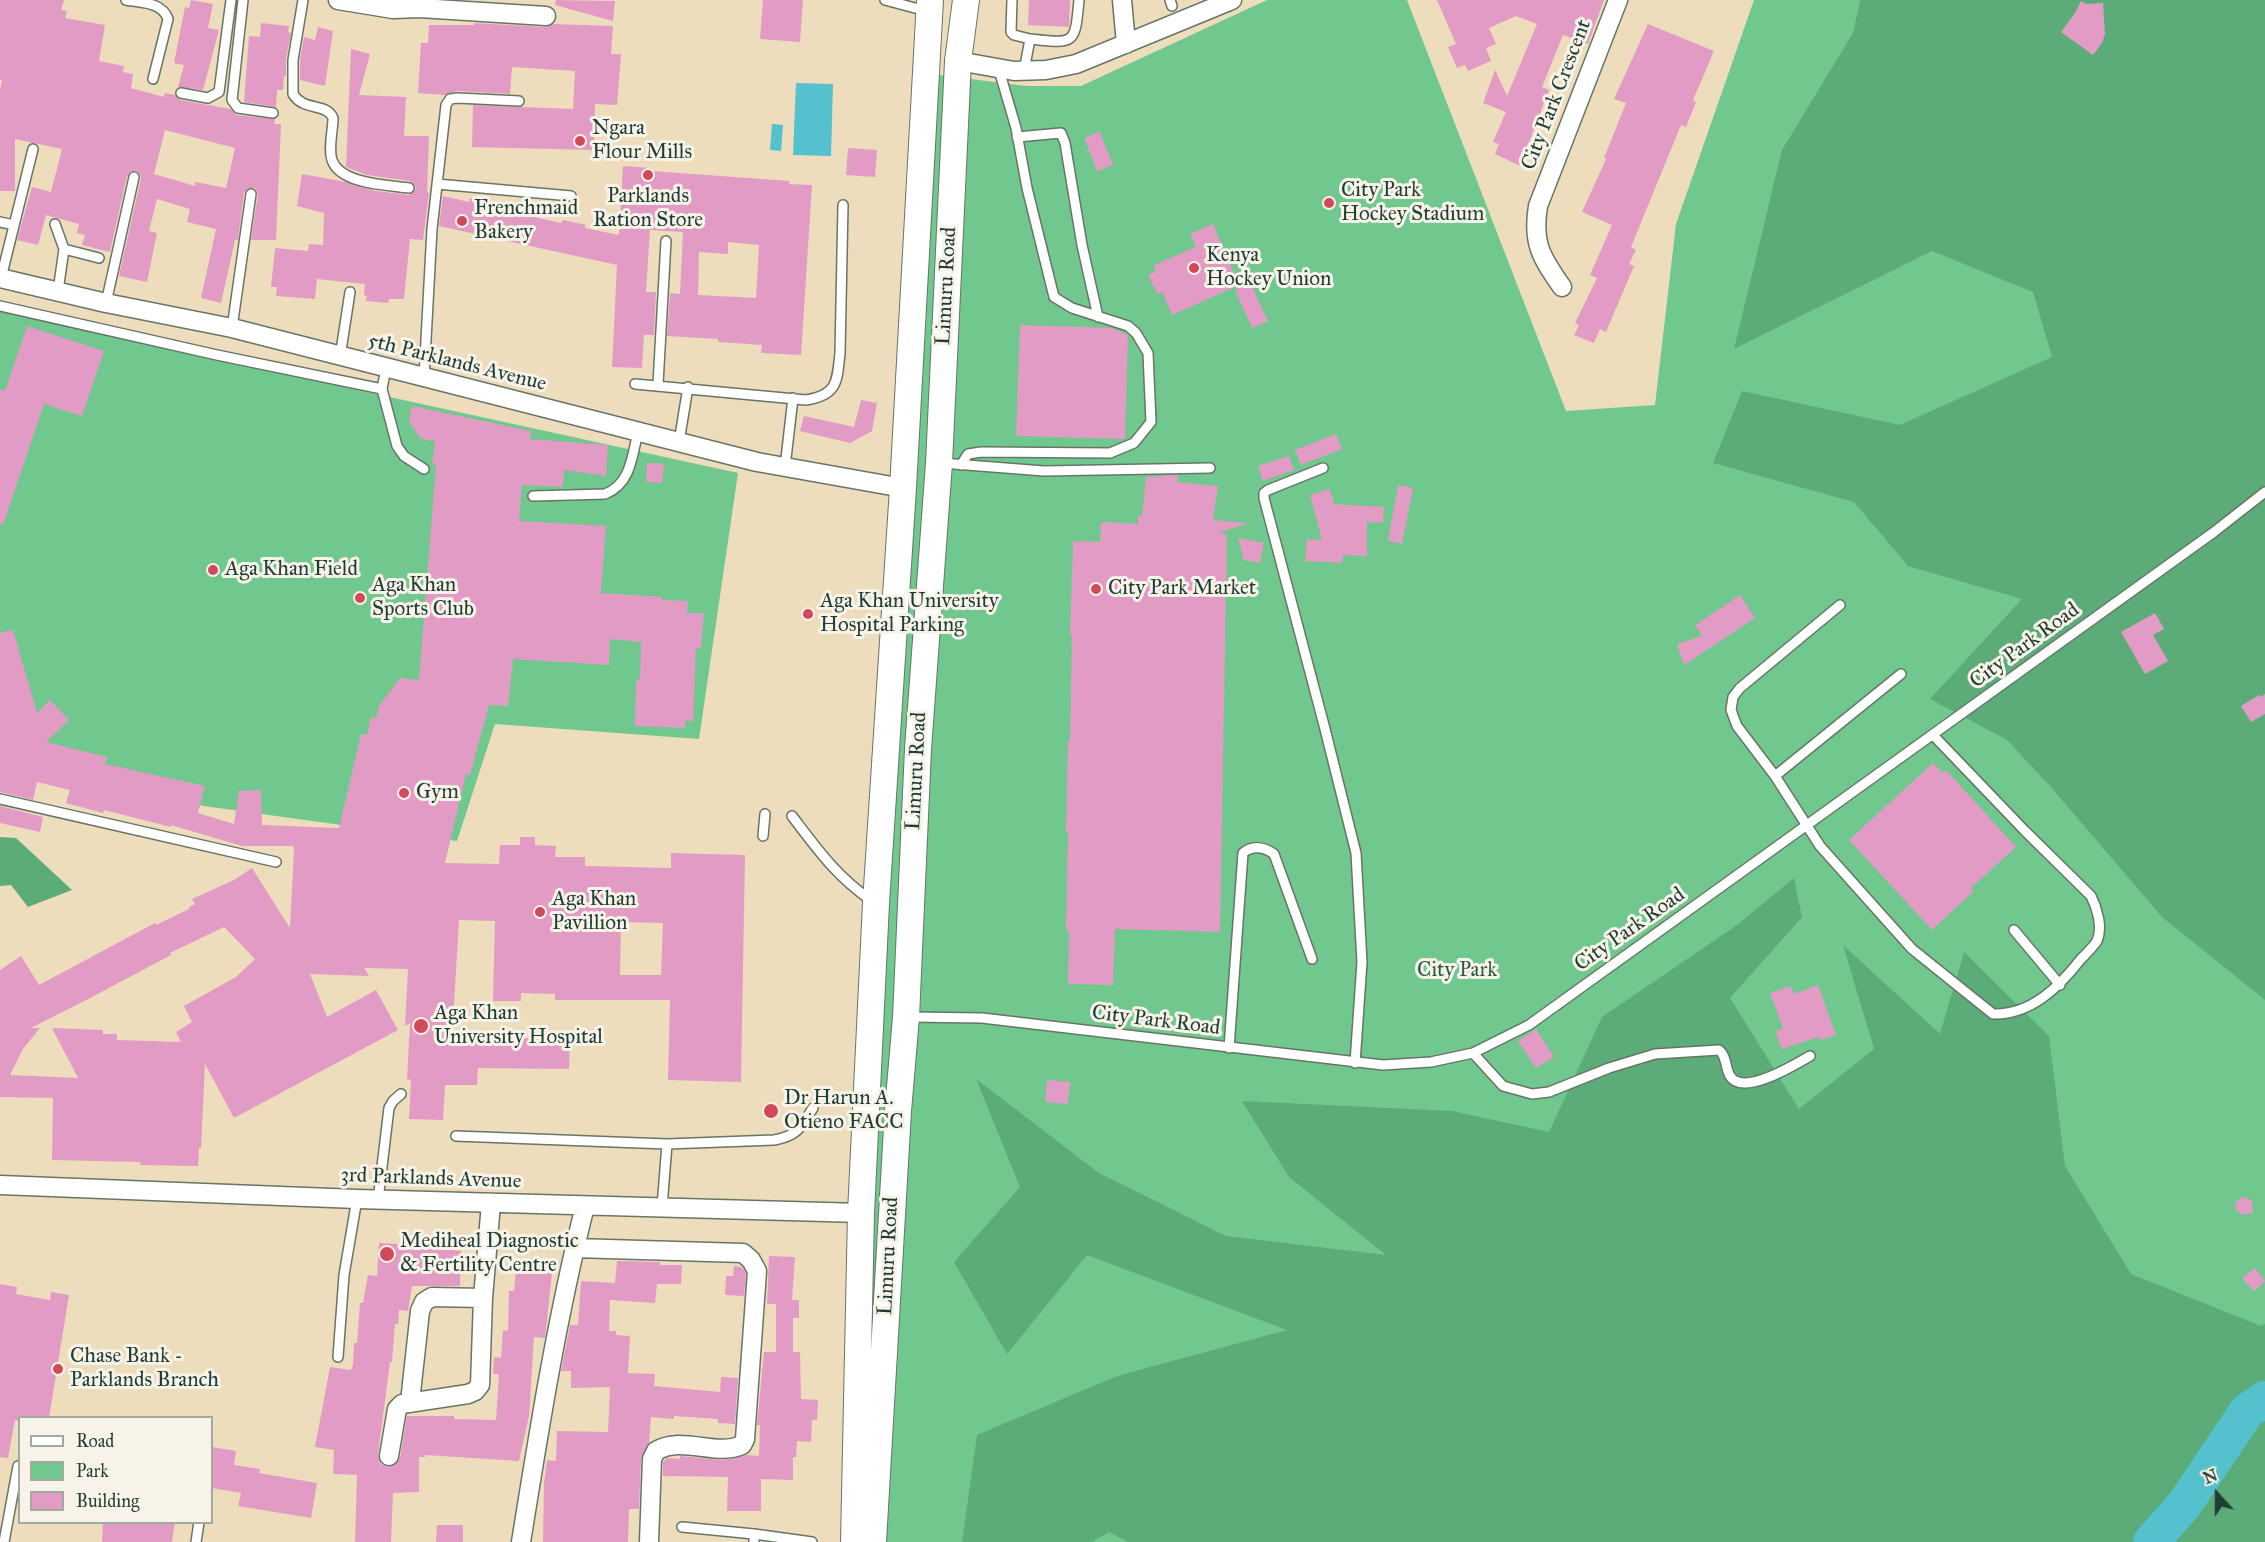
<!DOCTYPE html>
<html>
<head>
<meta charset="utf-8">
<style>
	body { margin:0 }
	#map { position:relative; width:2265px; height:1542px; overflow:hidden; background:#eeddbc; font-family:"IM FELL Great Primer",serif }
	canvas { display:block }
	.legend { position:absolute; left:18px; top:1416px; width:195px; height:108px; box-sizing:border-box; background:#f7f3e8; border:2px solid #a1aaa0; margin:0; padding:8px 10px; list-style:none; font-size:18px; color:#1f3d34 }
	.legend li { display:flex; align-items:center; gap:12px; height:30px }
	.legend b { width:30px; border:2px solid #a1aaa0 }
	.north { position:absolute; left:2187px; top:1464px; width:60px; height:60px; -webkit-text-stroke:4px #f7f3e8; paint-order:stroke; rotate:339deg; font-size:16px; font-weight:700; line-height:24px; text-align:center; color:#1f3d34 }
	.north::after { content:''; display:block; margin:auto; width:21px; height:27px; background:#1f3d34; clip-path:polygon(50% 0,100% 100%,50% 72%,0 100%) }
</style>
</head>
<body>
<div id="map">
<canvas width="2265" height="1542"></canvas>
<ul class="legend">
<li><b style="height:8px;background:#fff"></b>Road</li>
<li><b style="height:16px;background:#70c88f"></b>Park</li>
<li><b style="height:16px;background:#e29bc5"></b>Building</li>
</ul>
<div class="north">N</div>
</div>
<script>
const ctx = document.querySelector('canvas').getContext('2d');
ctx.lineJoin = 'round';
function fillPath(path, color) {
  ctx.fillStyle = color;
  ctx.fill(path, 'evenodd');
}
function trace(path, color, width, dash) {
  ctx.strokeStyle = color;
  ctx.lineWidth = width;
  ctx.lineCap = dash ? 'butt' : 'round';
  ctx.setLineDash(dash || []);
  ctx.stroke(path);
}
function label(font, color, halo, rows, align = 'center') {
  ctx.font = font + ' "IM FELL Great Primer",serif';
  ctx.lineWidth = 6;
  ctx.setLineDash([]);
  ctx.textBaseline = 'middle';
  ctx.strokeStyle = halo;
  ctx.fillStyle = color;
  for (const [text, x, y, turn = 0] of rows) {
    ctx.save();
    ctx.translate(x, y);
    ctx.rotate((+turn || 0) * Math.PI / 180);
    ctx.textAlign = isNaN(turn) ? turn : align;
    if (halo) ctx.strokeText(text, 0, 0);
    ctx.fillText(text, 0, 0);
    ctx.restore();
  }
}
const green = new Path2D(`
	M1267 0H1407L1566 411 1655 405 1676 224 1754 0H2265V1542H850L931 74 1026 86H1081Z
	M0 312 738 473 699 739 495 724 457 841 204 806 0 770Z`);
const forest = new Path2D(`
	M1860 0H2265V1000L2162 917 2050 786 2007 740 1930 699 2022 599 1908 566 1854 502 1713 463 1742 391 1900 425 2052 357 2033 292 1932 251 1734 349 1782 150 1853 33Z
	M0 837 16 838 72 890 28 907 11 885 0 886Z
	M1794 878 1802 917 1730 998 1799 1109 1874 1049 1843 945 1940 1034 1964 952 2049 1036 2065 1166 2131 1274 2261 1326 2265 1324V1542H1128L1109 1532 1092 1542H962L977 1435 1117 1376 1287 1330 1087 1255 1007 1354 954 1262 1020 1187 976 1079 1099 1173 1226 1236 1386 1255 1289 1177 1242 1101 1452 1111 1549 1132 1602 1017 1737 925Z`);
const water = new Path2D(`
	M796 83 833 84 831 156 793 155Z
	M772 124 783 125 781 151 770 150Z`);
const river = new Path2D(`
	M2151 1542 2184 1505 2247 1411 2265 1399`);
const building = new Path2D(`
	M0 0H64L61 10 67 11 65 18 105 25 99 61 124 66 123 72 133 74 131 88 164 97 165 93 175 95 180 100 231 109 237 115 275 119 274 124H281L276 240H251L258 194 255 188H248L244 193 238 240H235L221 303 201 298 216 229 187 222 190 209 157 199 149 231 157 233 147 282 119 276 141 178 140 174 136 171H131L127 176 110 252 82 245 85 235 77 233 79 224 46 215 38 245 17 240 32 187 51 192 62 149 15 139V191H0V91L2 80H0ZM165 130 235 148 226 188 195 182V186L154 174Z
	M191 0 213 4 208 28 219 30 203 90 178 87 184 65 174 63 185 7 189 8Z
	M556 0 615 1 613 21 555 5Z
	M763 0H803L800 42 760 39Z
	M1029 0H1070L1069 27 1028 25Z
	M1437 0H1604L1588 44 1563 35 1542 87 1549 90 1520 166 1495 154 1499 144 1493 142 1506 112 1483 103 1495 70 1507 96 1537 24 1516 16 1489 28 1496 44 1486 48 1491 61 1468 71 1465 65 1457 68 1448 47 1456 44Z
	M2081 1 2086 4 2103 3 2105 34 2102 43 2093 55 2061 32 2075 13Z
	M261 23 289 26 288 32 291 33 286 59V76H284L283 90H277L276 107 244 102 249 36 260 37Z
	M474 23 545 27 553 24 613 26 611 54H621L617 105 595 104 594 150 472 147 473 105 573 109 575 71 512 67 510 94 458 91 445 95 418 93 421 43H428L429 25H474Z
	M1648 24 1714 51 1693 100 1696 102 1686 127 1681 125 1631 247 1636 250 1629 264 1634 266 1606 332 1600 329 1594 343 1574 335 1579 325 1575 323 1597 278 1590 275 1612 225 1582 212 1606 159 1604 158 1626 103 1614 99Z
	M318 27 333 31 325 86 300 80V61L304 37 315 40Z
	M351 49 370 54 359 95 406 97 404 136H429L427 192 429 193 423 240 410 239 404 299H389L388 303 366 301 367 296 364 295 365 284 317 279 315 299 276 296 277 287H271L275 248 308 251 309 244 323 245 324 213 297 206 302 174 346 182 376 191 409 195 416 189 415 185 410 181 367 175 346 167Z
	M1100 132 1113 165 1097 171 1084 138Z
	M848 148 877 150 875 177 846 175Z
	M623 166 651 168V171L790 181 789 184 812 185 801 355 761 353 762 345 718 342V339L667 336 670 293 680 294 683 232 650 230 646 292H656L654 335H644L642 368 612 367 617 265 439 226 443 196 469 202 470 198 494 204 493 208 561 223 563 220 586 225 585 228 619 235ZM728 242 759 245 756 298 698 295 699 252 728 254Z
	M1213 224 1239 285 1172 315 1162 292 1157 294 1148 275 1156 271 1154 265 1196 247 1190 234Z
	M1250 282 1268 321 1252 328 1235 290Z
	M1020 325 1112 328 1128 335 1125 439 1016 436Z
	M27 326 104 351 82 416 44 404 3 525 0 524V389L5 391Z
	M861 400 877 403 872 431 850 443 800 431 804 416 854 427Z
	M412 406 531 431 530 439 608 445 606 476 564 470 563 487 522 485 519 521 606 526 601 593 662 597V600L688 601 687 613H704L701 648H696L693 721H685V728L635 726 636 680H640L641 642 610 639 609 665 513 659 508 706 489 705 470 775 466 774 445 863 499 864 500 845H520V837H535V845L556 846 555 857H585V866L671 868V853L745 855 741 1082 668 1080 670 1000H555V994L521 993V1001H493L495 921 459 920 452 1037 570 1039 569 1069 478 1068 477 1085H445L443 1120 409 1119 411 1080 407 1079 410 1023 405 1026 408 969 364 968 369 976 310 974 327 1017 376 990 398 1030 234 1118 205 1064 201 1148H199L198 1166 140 1165 141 1162 52 1160 53 1098 0 1097V970L21 956 39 985 155 923 156 925 189 909V907L195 904 192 899 234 880 252 868 290 928 294 849 293 846H242L171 825V827L104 810 103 813 66 803 70 790 37 782 33 800 0 792V633L13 630 37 713 50 700 69 720 46 742 107 757 105 764 205 786 198 813 234 824 239 791 261 790 262 825 339 828 361 734 367 735 371 717 376 718 379 706 400 678 419 680 436 465H432L435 441 421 439 409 422ZM621 922 663 923 661 975H620ZM224 927 255 959 236 977 184 1006 192 1022 176 1032 181 1042 117 1040V1034H103V1030L52 1028 78 1078 10 1075 23 1049 40 1028H31L92 997 171 955 170 953Z
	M1336 434 1342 449 1301 465 1295 450Z
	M1289 456 1294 470 1263 481 1258 466Z
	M647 463 664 464 662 483 646 482Z
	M1178 475 1177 482 1218 486 1213 520 1249 523 1218 533 1227 534 1220 932 1115 929 1113 985 1068 984 1069 930H1066L1068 832H1066L1068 741H1070L1072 635H1070L1073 541 1100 542 1101 522 1138 524V515L1142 516 1146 477Z
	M1398 485 1413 488 1402 544 1388 541Z
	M1330 489 1334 504 1384 507 1383 523 1367 522V556L1343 555 1342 563 1305 561 1307 539 1322 540 1310 495Z
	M1238 538 1264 543 1260 563 1244 560Z
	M1740 595 1755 618 1684 665 1677 644 1702 636 1695 625Z
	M2155 613 2164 629 2153 635 2168 661 2145 674 2121 632Z
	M2265 694V714L2251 722 2241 706 2259 695 2260 697Z
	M1933 763 1942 773 1946 770 2016 847 1971 888 1974 891 1932 930 1849 840Z
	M0 806 43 817 40 832 0 823Z
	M1818 985 1836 1035 1820 1040 1819 1037 1782 1049 1775 1031 1783 1029 1770 993 1791 986 1794 994Z
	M1536 1029 1554 1057 1536 1068 1518 1041Z
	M1047 1080 1070 1082 1068 1104 1045 1102Z
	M2246 1197 2252 1201 2253 1213 2242 1215 2236 1210 2235 1203 2240 1198Z
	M379 1243 454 1247V1250L461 1251 460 1286H412L408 1311 399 1310 398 1324H395L392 1362H390L378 1454 381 1464 388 1467 393 1466 400 1458 407 1416H454V1419L496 1420 499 1374H493L494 1357 501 1358 503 1330 508 1331 509 1291H514L517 1260 553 1264 545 1338 534 1337 529 1416 519 1461 425 1455V1457H419V1492L393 1493 391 1542H355L357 1475 333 1474 334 1450 315 1447 330 1367 351 1370 353 1365 354 1343H357L360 1303H363L368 1275 377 1276Z
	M769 1256 795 1257 792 1300H799V1318H793V1352H800L801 1399 818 1400 817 1420H812L811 1442 797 1441 796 1457H793V1480L761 1479V1511H727L728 1477 663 1476V1462L667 1458 680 1459V1456L722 1460 746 1455 759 1456 760 1425H757L764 1352H776V1304H767Z
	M617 1261 660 1262V1265H682L681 1284H657L655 1303 610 1300 609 1331H616V1335L630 1336 628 1373 655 1374 654 1386 720 1392 721 1377 738 1378 735 1424 718 1423V1419L674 1416V1419L651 1417 649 1443 641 1459 639 1509H629L628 1542H543L544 1484 547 1460 556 1461 557 1431 608 1432 610 1387 571 1388V1371H561L570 1325H578L581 1281 615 1283Z
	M734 1266 742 1267 746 1273 744 1296 725 1295 726 1276H733Z
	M2255 1268 2265 1281 2254 1291 2242 1278Z
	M0 1284 17 1287 16 1294 50 1300 51 1292 69 1295 49 1418H20V1421L15 1420 8 1458 0 1457Z
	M212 1447 236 1451 234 1465 260 1469 259 1473 317 1483 311 1518 238 1506 241 1493 212 1488Z
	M103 1522H175L172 1542H102Z
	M437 1525H463V1542H436Z`);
const lane = new Path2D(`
	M126 0C142 3 162 2 168 19L153 79
	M243 0 232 100 238 108 273 113
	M303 0 293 60V94C304 112 326 102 333 118 333 130 328 149 332 160 340 184 387 185 409 188
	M885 0 926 11
	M1012 0 1011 32 1014 35 1030 39 1024 71
	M1170 0 1172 6
	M1030 39C1075 44 1075 45 1079 0
	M181 93 208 98 219 92 231 0
	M1017 137 1061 133 1065 143 1082 245 1098 317
	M437 184 571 196
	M0 222 14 225
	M55 224 64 249 58 291
	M64 249 99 258
	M1 278 33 149
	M106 303 134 177
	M0 306 217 355 382 389
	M232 328 251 194
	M340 357 350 292
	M386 368 382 389 397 446 404 456 424 469
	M424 377 432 229 446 105 450 99 458 98 519 101
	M635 384 806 400C838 395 837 381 840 353L843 205
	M658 384 666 241
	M679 442 688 387
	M941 463 1044 471 1210 468
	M961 465 968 454 981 452 1110 453 1134 443 1151 422 1148 353 1136 333 1128 326 1072 308 1054 297 1027 188 1016 128 999 70
	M785 467 793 398
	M1323 468 1268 490 1264 493V498L1325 729 1356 853 1362 962 1355 1063
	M533 496 605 494C631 484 632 456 638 432
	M1840 605 1740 688 1733 697 1731 710 1737 726 1775 776 1820 846 1912 949 1993 1014C2031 1015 2059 987 2081 959 2086 954 2093 947 2097 941 2103 927 2097 908 2091 896L2025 831 1933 735
	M1775 776 1901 674
	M0 799 276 862
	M792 816C818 850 836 876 872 901
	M763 836 765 814
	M2014 930 2060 985
	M909 1017 982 1018 1383 1065 1431 1062 1473 1053 1529 1025 2214 532 2265 492
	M1229 1048 1243 853C1253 845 1264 847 1274 854L1312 959
	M1473 1053 1503 1086 1532 1094 1549 1092 1609 1068 1655 1054 1719 1050C1727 1056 1725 1068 1730 1076 1743 1097 1796 1064 1810 1056
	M456 1136 667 1144 774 1140C798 1136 801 1127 813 1108
	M378 1200 389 1108 393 1101 401 1094
	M662 1207 667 1144
	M338 1357 344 1275 357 1199
	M682 1527 754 1534
	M4 1542 18 1466
	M196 1542 199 1522
	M754 1542V1534L812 1542`);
const street = new Path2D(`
	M338 0 393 9 420 8 546 16
	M1122 0 1126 44
	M958 61 1014 71 1046 70 1076 64 1232 0
	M0 278 106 303 232 328 757 462 903 488
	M1562 287C1541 257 1532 243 1538 206L1618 0
	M0 1185 357 1199 861 1213
	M574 1248 743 1253 751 1260 757 1271 745 1439 742 1445C715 1457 682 1435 656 1451L652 1459 649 1542
	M410 1402 420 1311 424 1302 432 1297 483 1298
	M389 1456 397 1409 402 1404 468 1394 475 1391 480 1385 483 1298 491 1203
	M521 1542C539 1430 557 1317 585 1206`);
const secondary = new Path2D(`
	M854 1542 861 1213 876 903 903 488 930 0
	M873 1542 898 1111 906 1017 918 749 939 463 958 61 966 0`);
const markers = [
	[580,141,6,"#d1495b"],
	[648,175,6,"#d1495b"],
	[1329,203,6,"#d1495b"],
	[462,221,6,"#d1495b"],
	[1194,268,6,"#d1495b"],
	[213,570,6,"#d1495b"],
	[1096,589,6,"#d1495b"],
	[360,598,6,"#d1495b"],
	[808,614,6,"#d1495b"],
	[404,793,6,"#d1495b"],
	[540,912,6,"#d1495b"],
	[421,1026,8,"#d1495b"],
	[771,1111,8,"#d1495b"],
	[387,1254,8,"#d1495b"],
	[58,1369,6,"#d1495b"]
];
const streetNames = [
	["City Park Crescent",1557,95,-69],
	["Limuru Road",947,286,-87],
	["5th Parklands Avenue",457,363,14],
	["City Park Road",2025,646,-36],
	["Limuru Road",917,771,-87],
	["City Park Road",1630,930,-35],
	["City Park Road",1156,1021,7],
	["3rd Parklands Avenue",431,1179,2],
	["Limuru Road",889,1256,-87]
];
const poiNames = [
	["Ngara",592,129],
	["Flour Mills",592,153],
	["City Park",1341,191],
	["Hockey Stadium",1341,215],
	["Parklands",648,197,"center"],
	["Ration Store",648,221,"center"],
	["Frenchmaid",474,209],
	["Bakery",474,233],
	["Kenya",1206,256],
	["Hockey Union",1206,280],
	["Aga Khan Field",225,570],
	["Aga Khan",372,586],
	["Sports Club",372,610],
	["City Park Market",1108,589],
	["Aga Khan University",820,602],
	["Hospital Parking",820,626],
	["Gym",416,793],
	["Aga Khan",552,900],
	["Pavillion",552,924],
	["Aga Khan",434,1014],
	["University Hospital",434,1038],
	["Dr Harun A.",784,1099],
	["Otieno FACC",784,1123],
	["Mediheal Diagnostic",400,1242],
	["& Fertility Centre",400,1266],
	["Chase Bank -",70,1357],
	["Parklands Branch",70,1381]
];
const parkNames = [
	["City Park",1457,971]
];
fillPath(green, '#70c88f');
fillPath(forest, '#5cac7a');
fillPath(water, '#55c1ce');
trace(river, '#55c1ce', 36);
fillPath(building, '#e29bc5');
trace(lane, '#677564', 12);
trace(street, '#677564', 21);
trace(secondary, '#677564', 28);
trace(lane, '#fff', 9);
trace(street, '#fff', 18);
trace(secondary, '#fff', 26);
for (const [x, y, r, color] of markers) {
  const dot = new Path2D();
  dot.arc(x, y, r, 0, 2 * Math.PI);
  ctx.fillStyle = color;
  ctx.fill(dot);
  trace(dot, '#f7f3e8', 2);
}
label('21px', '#1f3d34', '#f7f3e8', streetNames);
label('21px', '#1f3d34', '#f7f3e8', poiNames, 'left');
label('21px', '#2f5946', '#f7f3e8', parkNames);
</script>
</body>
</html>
